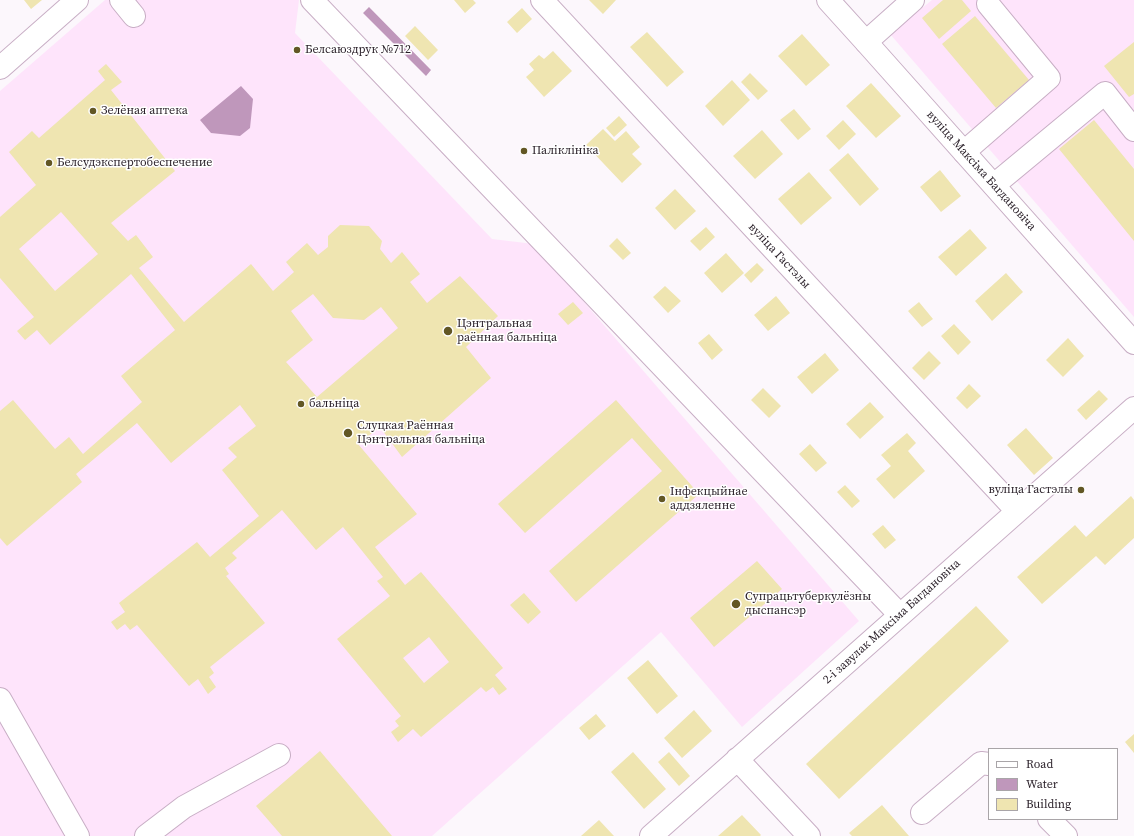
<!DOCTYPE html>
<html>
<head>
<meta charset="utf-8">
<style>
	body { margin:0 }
	#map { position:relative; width:1134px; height:836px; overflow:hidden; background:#fcf7fc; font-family:"Source Serif 4",serif }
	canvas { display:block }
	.legend { position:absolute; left:988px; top:748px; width:130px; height:72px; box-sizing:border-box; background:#fff; border:1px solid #a9a5a8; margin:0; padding:5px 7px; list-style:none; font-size:12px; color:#271d26 }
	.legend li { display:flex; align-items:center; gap:8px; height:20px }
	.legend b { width:20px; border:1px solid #a9a5a8 }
</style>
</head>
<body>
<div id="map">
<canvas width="1134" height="836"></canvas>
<ul class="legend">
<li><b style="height:5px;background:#fff"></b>Road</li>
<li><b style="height:11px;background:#bf97bb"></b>Water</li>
<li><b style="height:11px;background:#efe5b1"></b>Building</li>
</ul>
</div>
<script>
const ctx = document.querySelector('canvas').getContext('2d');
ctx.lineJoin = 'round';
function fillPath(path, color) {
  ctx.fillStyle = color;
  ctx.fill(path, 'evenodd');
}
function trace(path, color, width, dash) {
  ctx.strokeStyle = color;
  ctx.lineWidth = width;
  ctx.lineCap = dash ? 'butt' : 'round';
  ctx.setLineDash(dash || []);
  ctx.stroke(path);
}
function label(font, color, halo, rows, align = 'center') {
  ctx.font = font + ' "Source Serif 4",serif';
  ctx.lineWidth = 3;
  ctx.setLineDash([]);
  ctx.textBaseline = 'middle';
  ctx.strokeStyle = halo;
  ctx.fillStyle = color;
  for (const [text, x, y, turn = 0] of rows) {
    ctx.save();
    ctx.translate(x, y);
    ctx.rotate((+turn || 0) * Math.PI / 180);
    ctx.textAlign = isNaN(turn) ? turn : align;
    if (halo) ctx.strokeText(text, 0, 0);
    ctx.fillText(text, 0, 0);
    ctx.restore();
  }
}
const built = new Path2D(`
	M105 0H299L295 33 492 239 534 244 859 621 742 727 661 632 432 836H0V91Z
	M932 0H1134V317L890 34Z`);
const water = new Path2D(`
	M369 7 431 70 426 76 363 13Z
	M241 86 253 99 250 128 240 136 211 133 200 120Z`);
const building = new Path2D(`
	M24 0H42L31 9Z
	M454 0H473L476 3 465 13Z
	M589 0H616L603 14Z
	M943 0H962L971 11 939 39 922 18Z
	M522 8 532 19 517 33 507 22Z
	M975 16 1029 80 996 108 942 44Z
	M415 26 438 50 428 60 405 36Z
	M647 32 684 72 667 87 630 47Z
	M802 34 830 65 806 86 778 56Z
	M1134 42V94L1129 97 1104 66Z
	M553 51 572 71 544 97 526 77 534 70 529 64 539 55 544 59Z
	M106 64 122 82 111 90 175 171 111 223 128 241 136 235 153 257 139 268 184 322 251 264 273 291 294 272 286 262 307 243 318 255 328 247V236L340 225 369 226 382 241 380 249 391 263 402 252 420 274 410 282 427 303 460 276 498 316 466 347 491 378 402 457 380 427 358 444 417 514 375 547 405 585 421 572 503 668 495 675 507 689 499 695 493 687 486 692 481 687 421 737 413 729 398 742 391 732 399 726 395 721 401 716 337 639 390 596 377 581 383 577 343 527 316 550 282 510 232 553 237 558 225 568 229 574 226 576 265 623 210 667 214 673 209 677 216 687 208 694 198 679 189 686 137 625 130 630 125 624 117 630 111 622 125 612 119 603 197 542 210 557 259 516 222 470 237 457 228 448 256 426 240 405 171 463 137 423 76 474 82 482 7 546 0 538V411L13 400 55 449 69 437 83 454 142 402 121 376 175 330 131 274 50 345 37 330 25 340 17 331 34 317 0 278V217L36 185 9 152 32 131 39 138 105 80 98 71ZM61 212 98 254 55 291 19 249ZM313 294 333 318 364 320 381 307 398 328 317 397 286 362 313 340 291 311ZM429 637 449 662 424 683 403 658Z
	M750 73 768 91 758 100 741 82Z
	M732 80 750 100 723 126 705 106Z
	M871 83 901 116 876 138 846 106Z
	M794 109 811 129 798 140 780 120Z
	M619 116 627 125 614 137 606 128Z
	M843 120 856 134 839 150 826 136Z
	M1094 120 1134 169V241L1059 149Z
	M603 129 615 141 626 131 640 147 632 154 642 164 622 183 586 145Z
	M762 130 783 154 755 179 733 156Z
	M848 153 879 189 860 206 829 170Z
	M940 170 961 196 941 212 920 187Z
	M809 172 832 198 801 225 778 199Z
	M675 189 696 211 675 230 655 208Z
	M706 227 715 237 700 251 690 241Z
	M970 229 987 248 956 276 938 257Z
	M617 238 631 253 623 260 609 246Z
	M726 253 744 273 722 293 704 273Z
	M757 263 764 270 751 283 744 275Z
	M1006 273 1023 292 992 321 975 301Z
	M665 286 681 301 668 313 653 297Z
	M776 296 790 313 768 331 754 315Z
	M573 302 583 313 568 325 558 314Z
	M919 302 933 319 922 327 908 311Z
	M954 324 971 342 958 355 941 336Z
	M709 334 723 350 712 360 698 343Z
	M1068 338 1084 356 1063 377 1046 360Z
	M929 351 941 363 924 380 912 368Z
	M825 353 839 370 812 394 797 377Z
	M969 384 981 396 967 409 956 398Z
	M763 388 781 406 769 418 751 400Z
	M1099 390 1108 399 1086 420 1077 410Z
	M616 400 699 494 576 602 549 571 662 471 632 438 525 533 498 504Z
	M870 402 884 417 860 439 846 424Z
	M1026 428 1053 458 1034 475 1007 445Z
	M907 433 916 443 908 451 925 471 894 499 876 479 891 466 881 455Z
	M810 444 827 463 816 472 799 454Z
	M845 485 860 501 852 508 837 492Z
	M1131 496 1134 500V538L1105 565 1096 556 1042 604 1017 577 1075 525 1086 537Z
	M883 525 896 540 885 549 872 534Z
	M757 561 782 589 714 647 690 618Z
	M524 593 541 612 528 624 510 605Z
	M976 606 1009 641 839 799 806 764Z
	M648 660 678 696 657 714 627 678Z
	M694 710 712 731 682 758 664 738Z
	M596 714 606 726 589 740 579 728Z
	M1134 734V753L1125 742Z
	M320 751 392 836H282L256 806Z
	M633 752 666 789 644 809 611 772Z
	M669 752 690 776 679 786 658 762Z
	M882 805 909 836H852L849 833Z
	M742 815 761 835 760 836H718Z
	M599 820 614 836H581Z`);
const minor = new Path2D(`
	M121 0 134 16
	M312 0 900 615
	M542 0 1017 511
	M866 42 913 0
	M0 68 77 0
	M964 152 1049 78 988 4
	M994 185 1105 93 1134 130
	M0 699 78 836
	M737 759 809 836
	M922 813 981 763 989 764
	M1049 819 1066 836
	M146 836 184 807 279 755
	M651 836 1134 408`);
const major = new Path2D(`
	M828 0 866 42 1134 343`);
const markers = [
	[297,50,4,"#625724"],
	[93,111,4,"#625724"],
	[524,151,4,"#625724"],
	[49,163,4,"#625724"],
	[448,331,5,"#625724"],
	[301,404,4,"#625724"],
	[348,433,5,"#625724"],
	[1081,490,4,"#625724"],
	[662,499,4,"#625724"],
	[736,604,5,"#625724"]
];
const poiNames = [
	["Белсаюздрук №712",305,50],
	["Зелёная аптека",101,111],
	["Паліклініка",532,151],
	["Белсудэкспертобеспечение",57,163],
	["Цэнтральная",457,324],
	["раённая бальніца",457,338],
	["бальніца",309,404],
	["Слуцкая Раённая",357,426],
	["Цэнтральная бальніца",357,440],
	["вуліца Гастэлы",1073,490,"right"],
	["Інфекцыйнае",670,492],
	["аддзяленне",670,506],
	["Супрацьтуберкулёзны",745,597],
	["дыспансэр",745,611]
];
const streetNames = [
	["вуліца Максіма Багдановіча",981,171,48],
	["вуліца Гастэлы",779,256,47],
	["2-і завулак Максіма Багдановіча",892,622,-42]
];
fillPath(built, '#fee4fb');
fillPath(water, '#bf97bb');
fillPath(building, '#efe5b1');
trace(minor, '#c8aec5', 24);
trace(major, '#c8aec5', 24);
trace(minor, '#fff', 22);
trace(major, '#fff', 22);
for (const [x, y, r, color] of markers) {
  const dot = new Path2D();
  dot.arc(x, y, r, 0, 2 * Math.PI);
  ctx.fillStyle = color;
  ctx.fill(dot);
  trace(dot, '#fff', 1.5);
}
label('12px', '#271d26', '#fff', poiNames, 'left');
label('12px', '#271d26', '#fff', streetNames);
</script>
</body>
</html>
